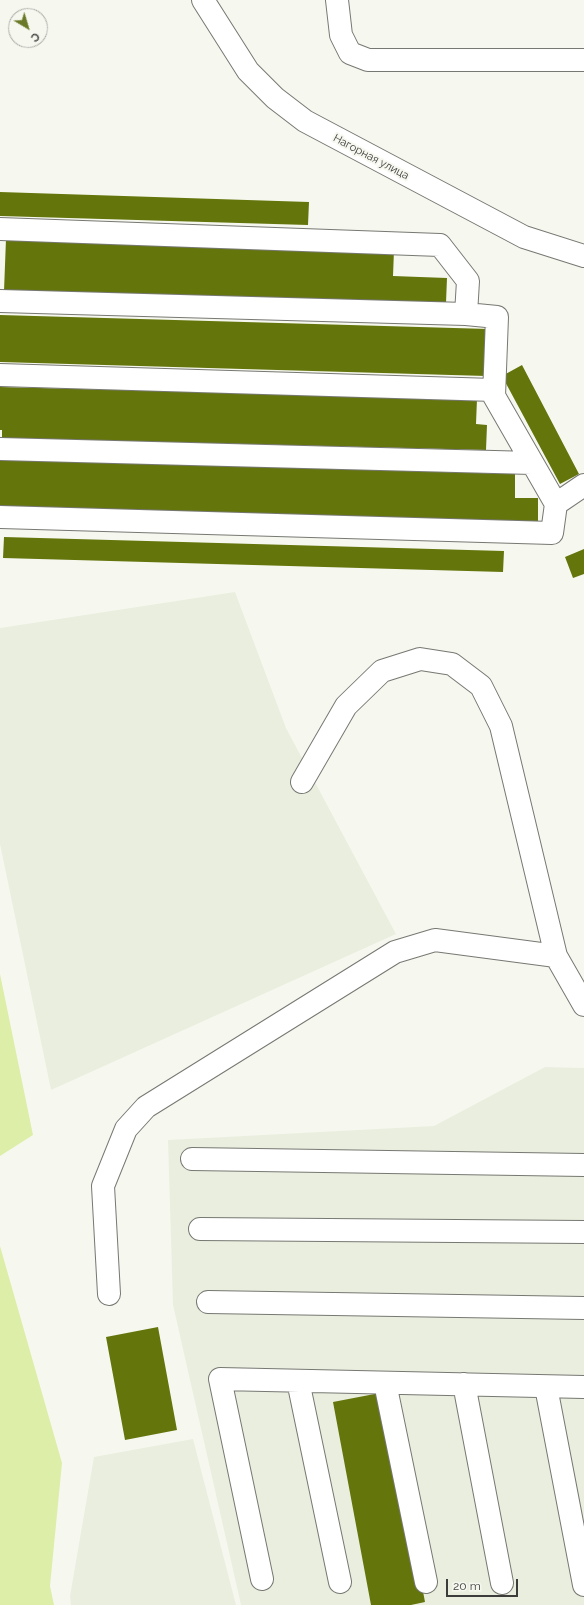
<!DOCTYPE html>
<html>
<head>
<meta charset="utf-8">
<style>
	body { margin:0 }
	#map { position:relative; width:584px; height:1605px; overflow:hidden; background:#f6f8f0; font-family:Raleway,sans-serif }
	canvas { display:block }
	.north { position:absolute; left:8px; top:8px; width:40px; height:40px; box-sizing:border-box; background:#f6f8f0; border:1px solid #acada7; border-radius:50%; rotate:142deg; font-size:11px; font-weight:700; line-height:16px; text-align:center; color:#3c3d3a }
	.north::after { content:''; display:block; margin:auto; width:14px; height:18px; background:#697927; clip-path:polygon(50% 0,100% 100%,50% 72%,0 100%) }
	.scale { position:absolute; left:446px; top:1579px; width:72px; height:18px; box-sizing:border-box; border:2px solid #3c3d3a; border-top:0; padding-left:5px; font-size:12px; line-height:14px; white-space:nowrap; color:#3c3d3a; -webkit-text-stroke:3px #f6f8f0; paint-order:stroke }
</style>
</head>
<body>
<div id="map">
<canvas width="584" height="1605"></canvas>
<div class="north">С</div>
<div class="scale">20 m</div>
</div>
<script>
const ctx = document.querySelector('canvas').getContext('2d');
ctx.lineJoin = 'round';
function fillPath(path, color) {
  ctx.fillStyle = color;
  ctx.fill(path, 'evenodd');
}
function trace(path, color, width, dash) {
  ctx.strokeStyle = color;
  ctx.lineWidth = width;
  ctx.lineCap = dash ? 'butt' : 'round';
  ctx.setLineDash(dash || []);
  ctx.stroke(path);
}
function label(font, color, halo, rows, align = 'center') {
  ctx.font = font + ' Raleway,sans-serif';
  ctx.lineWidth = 4;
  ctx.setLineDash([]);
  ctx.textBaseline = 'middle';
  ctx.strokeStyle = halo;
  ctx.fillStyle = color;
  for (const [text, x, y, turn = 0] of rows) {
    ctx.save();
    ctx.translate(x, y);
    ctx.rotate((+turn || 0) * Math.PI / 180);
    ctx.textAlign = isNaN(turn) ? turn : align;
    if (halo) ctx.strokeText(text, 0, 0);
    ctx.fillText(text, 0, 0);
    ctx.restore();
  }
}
const built = new Path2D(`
	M235 592 286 728 396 934 51 1090 0 844V628Z
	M545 1067 584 1068V1605H241L173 1305 168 1140 434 1126Z
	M193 1439 236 1605H71L70 1596 94 1457Z`);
const green = new Path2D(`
	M0 974 33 1135 0 1156Z
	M0 1246 62 1463 50 1586 54 1605H0Z`);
const building = new Path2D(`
	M0 192 309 202 308 225 0 216Z
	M6 239 394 250 393 276 447 278 446 303 4 291Z
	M0 315 489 329 486 376 0 362Z
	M522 365 579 474 560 484 502 376Z
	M0 387 477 399 476 424 487 425 486 450 2 438V430H0Z
	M0 460 515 474V498H538V523L0 507Z
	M4 537 504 551 503 572 3 558Z
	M584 549V574L573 578 565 557Z
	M158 1327 177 1430 125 1440 106 1337Z
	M385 1392 425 1602 411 1605H371L333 1402Z`);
const minor = new Path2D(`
	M203 0 248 71 275 98 305 121 524 237 584 256
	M337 0 341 35 350 53 368 60H584
	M0 229 440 245 468 281 466 314 497 317 494 396 556 504 552 533 0 517
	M0 301 466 314
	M0 375 494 390
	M0 449 532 463
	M556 504 584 485
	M302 782 346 706 382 671 420 659 452 664 481 686 501 726 556 956 584 1005
	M192 1159 584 1165
	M200 1229 584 1232
	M109 1294 103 1186 126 1129 146 1107 395 952 435 940 556 956
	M208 1302 584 1308
	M298 1381 340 1582
	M385 1383 426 1582
	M464 1384 502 1583
	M546 1387 584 1585
	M262 1579 220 1379 584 1387`);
const streetNames = [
	["Нагорная улица",371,157,28]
];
fillPath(built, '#eaeedf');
fillPath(green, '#dceea8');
fillPath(building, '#64750b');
trace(minor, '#767872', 24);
trace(minor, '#fff', 22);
label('11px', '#3c3d3a', '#f6f8f0', streetNames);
</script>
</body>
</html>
